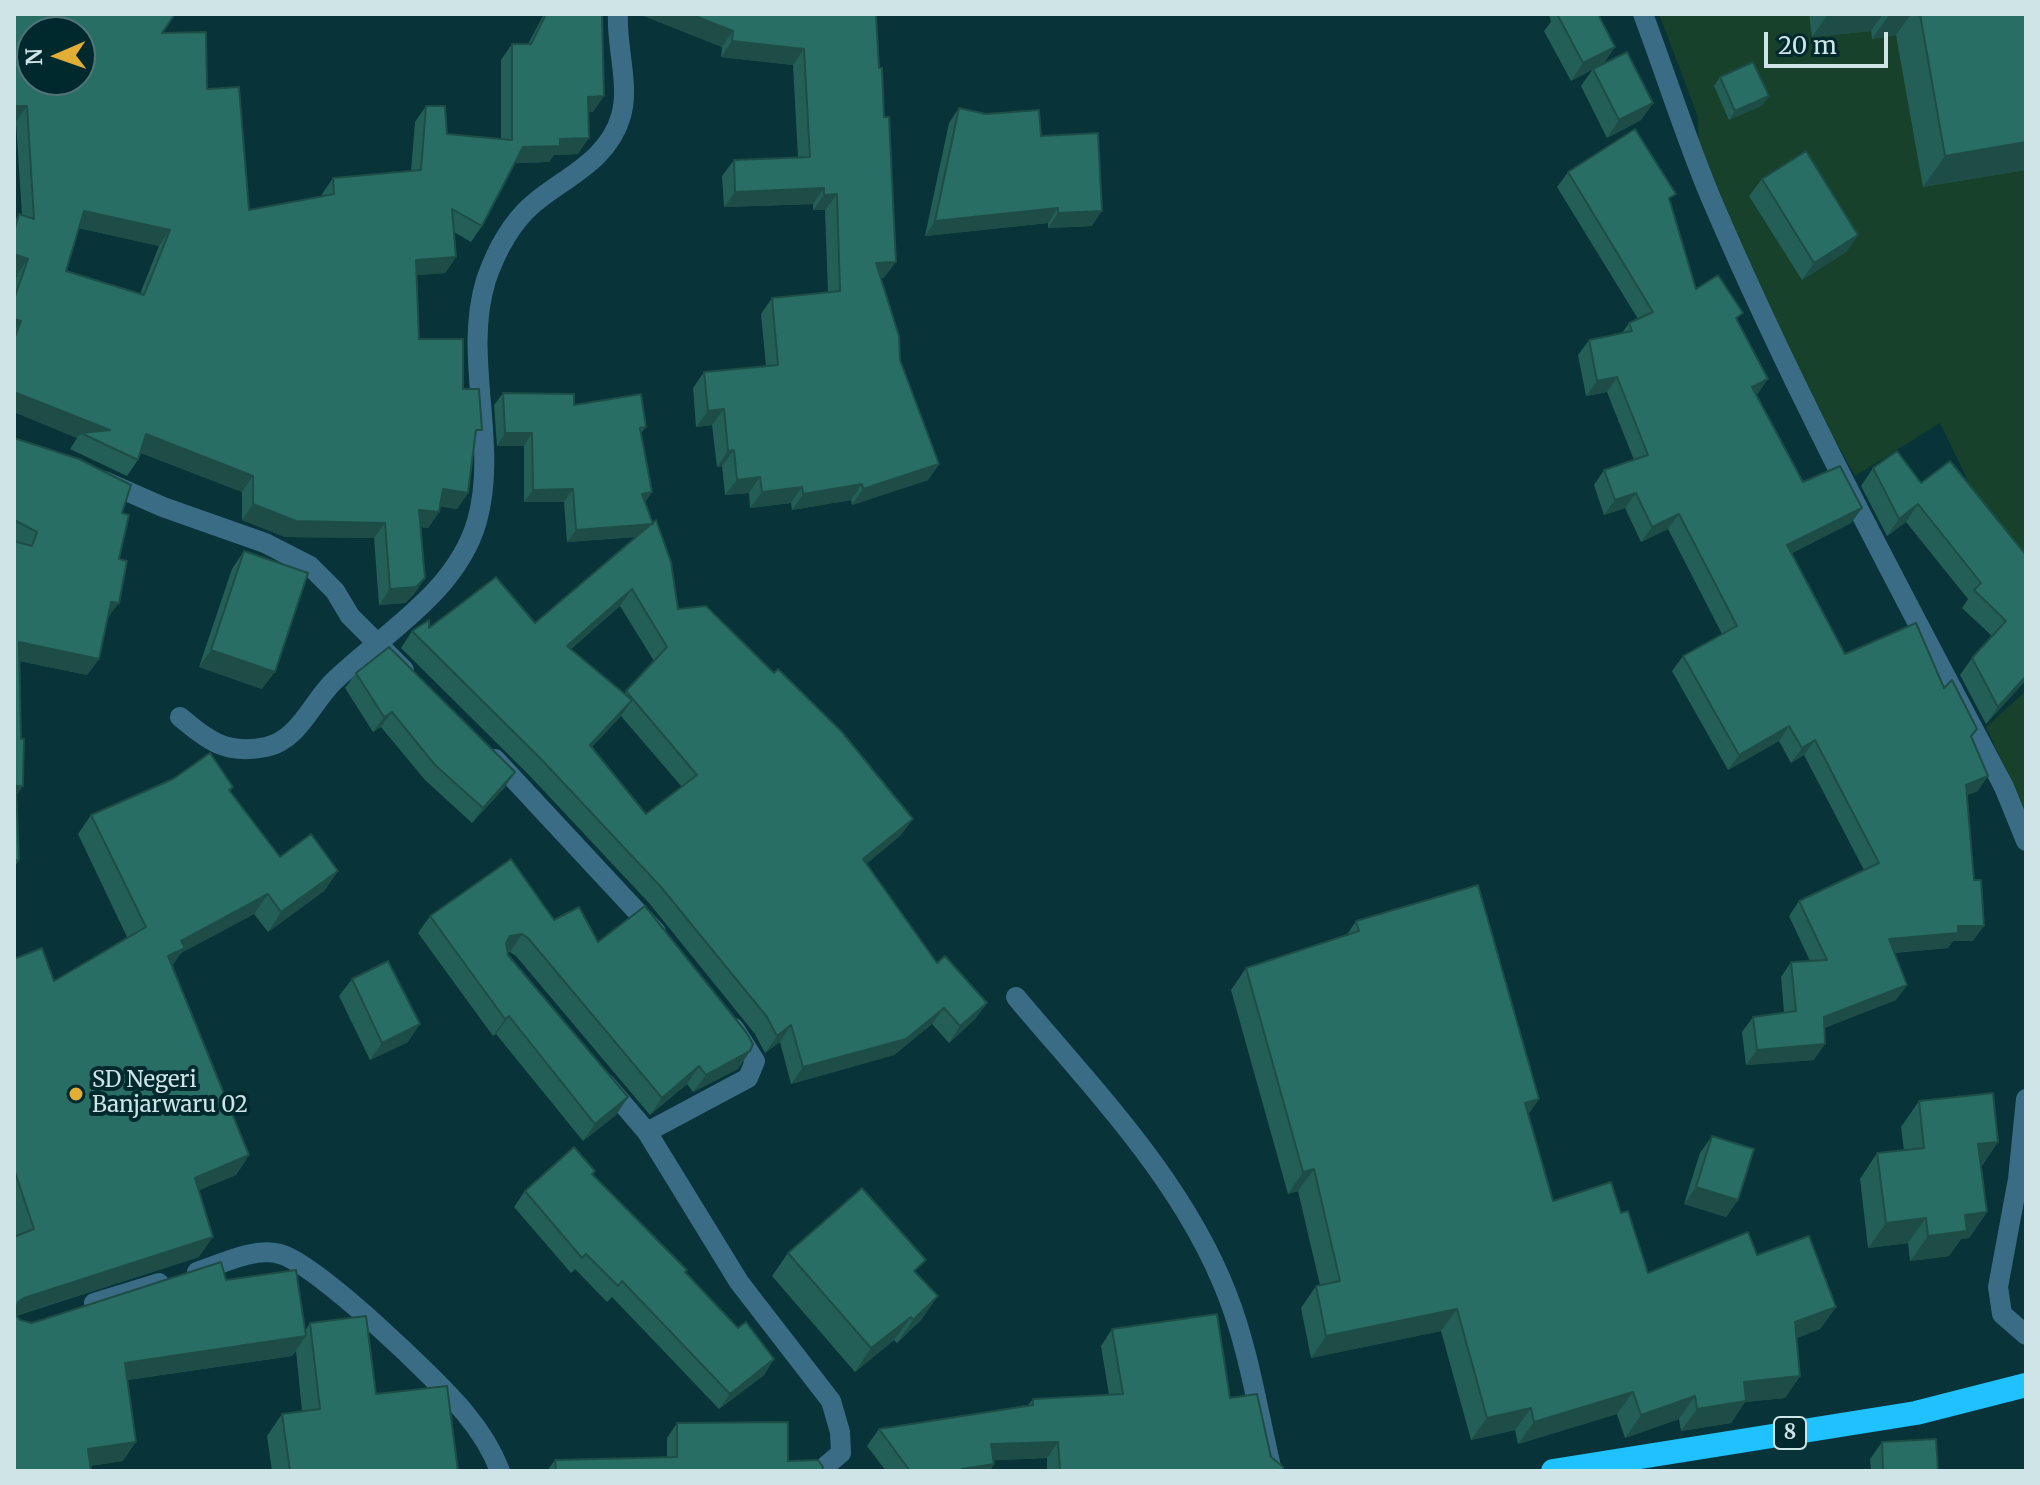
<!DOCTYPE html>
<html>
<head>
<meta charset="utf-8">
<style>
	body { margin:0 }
	#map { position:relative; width:2040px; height:1485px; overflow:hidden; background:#073339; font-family:Merriweather,serif }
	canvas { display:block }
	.frame { position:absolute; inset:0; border:16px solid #cfe4e7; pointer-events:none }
	.north { position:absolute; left:16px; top:16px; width:80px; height:80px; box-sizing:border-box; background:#00292e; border:2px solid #537478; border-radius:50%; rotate:268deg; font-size:22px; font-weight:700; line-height:32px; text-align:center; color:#cfe4e7 }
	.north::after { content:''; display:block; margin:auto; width:28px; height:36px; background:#e3ae35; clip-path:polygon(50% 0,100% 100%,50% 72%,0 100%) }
	.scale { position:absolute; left:1764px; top:32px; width:124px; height:36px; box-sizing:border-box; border:4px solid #cfe4e7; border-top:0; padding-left:10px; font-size:24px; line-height:28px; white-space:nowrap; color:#cfe4e7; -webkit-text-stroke:6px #00292e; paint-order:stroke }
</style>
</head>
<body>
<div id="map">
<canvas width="2040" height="1485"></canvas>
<div class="frame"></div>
<div class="north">N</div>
<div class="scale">20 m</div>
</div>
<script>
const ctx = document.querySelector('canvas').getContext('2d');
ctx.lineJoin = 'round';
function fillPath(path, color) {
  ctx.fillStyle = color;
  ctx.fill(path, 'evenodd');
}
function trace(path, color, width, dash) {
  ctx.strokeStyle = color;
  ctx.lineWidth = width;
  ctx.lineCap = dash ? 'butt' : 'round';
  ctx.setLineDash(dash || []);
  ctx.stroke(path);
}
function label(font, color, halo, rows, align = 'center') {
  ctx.font = font + ' Merriweather,serif';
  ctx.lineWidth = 8;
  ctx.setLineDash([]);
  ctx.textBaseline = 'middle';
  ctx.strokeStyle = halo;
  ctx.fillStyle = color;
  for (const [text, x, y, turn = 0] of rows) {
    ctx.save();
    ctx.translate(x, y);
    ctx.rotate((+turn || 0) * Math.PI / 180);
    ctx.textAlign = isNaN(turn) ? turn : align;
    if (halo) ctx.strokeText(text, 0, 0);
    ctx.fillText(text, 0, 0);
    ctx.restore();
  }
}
const green = new Path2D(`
	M1659 14H2026V562L1983 512 1940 423 1855 476 1699 195 1698 117Z
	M2026 691V815L1986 727Z`);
const minor = new Path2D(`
	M1643 14C1666 75 1685 136 1710 196 1796 398 1902 593 2004 787L2026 841
	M104 481 163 507 265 543 310 566 335 591 350 616 404 670
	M180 717C209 741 226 755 266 747 299 740 312 702 334 681 384 633 457 592 477 521 499 442 462 358 486 280 496 251 510 224 533 204 565 177 608 161 621 116 630 85 616 46 618 14
	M495 759 656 932
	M1016 997C1093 1089 1183 1180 1227 1294 1249 1350 1258 1412 1272 1471
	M606 1084 647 1132 739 1282 831 1401 840 1432 841 1453 820 1471
	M2026 1099 2018 1179 1998 1287 2002 1314 2026 1335
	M647 1132 748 1078 755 1061 734 1028
	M197 1272C222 1264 253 1247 280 1254 317 1264 438 1380 465 1413 480 1431 492 1450 500 1471
	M94 1303 159 1283`);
const highway = new Path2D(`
	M1553 1471 1916 1413 2026 1385`);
const wall = new Path2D(`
	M14 14 162 33 207 89 249 210 322 197V194L333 178 411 171 415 122 426 106 447 134 501 139V60L512 44H528L544 14H602L593 112H589L578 154 554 155 549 162 515 163 482 226 471 242 454 232 456 257 445 273 417 275 419 339 463 389 475 439 468 493 457 509 440 506 439 512 428 528 421 527 425 578 414 594 405 603 379 605 374 538 285 537 242 520V492L141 453 138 460 127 476 70 449 77 438 14 412V284L17 275 14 274V222L19 214 22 215 16 122ZM79 228 159 246 140 294 66 271Z
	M639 14H876L884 278H881L900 360 939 464 928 480 852 505 851 500 792 510 791 503 750 508 749 493 725 495 722 466 717 467 712 425 696 427 693 388 704 372 766 366 761 314 772 298 828 293 825 210H813V204L724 207 722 176 734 160 798 158 793 65 721 57 722 47Z
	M1549 14H1598L1615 47 1603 64 1653 103 1641 120 1607 138 1581 86 1593 69 1571 81 1544 31 1551 22Z
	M1809 14H2026V170L1923 187 1896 35 1872 39 1871 31 1812 37Z
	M1720 77 1763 105 1729 120 1714 86Z
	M959 108 1041 136 1092 226 1048 228V223L925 236 949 123Z
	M1568 172 1670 202 1696 289 1738 321 1768 379 1756 395 1803 482 1862 508 1851 523 1792 553 1845 654 1944 688 1972 737 1978 791 1966 795 1973 941H1953L1948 948 1894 953 1907 985 1896 1000 1824 1028 1814 1060 1746 1065 1742 1032 1753 1017 1784 1013 1781 977 1791 962 1810 961 1789 916 1799 901 1864 870 1804 755 1791 763 1779 741 1728 770 1672 671 1683 656 1722 634 1668 529 1641 542 1625 508 1604 515 1594 485 1604 470 1634 460 1607 392 1586 396 1578 355 1589 340 1622 333 1629 323 1638 319 1557 187Z
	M1762 179 1858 235 1846 252 1802 280 1749 196Z
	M503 393 574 405 646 427 641 433 652 492 645 502 678 609 901 835 866 864 937 963 987 1003 975 1019 949 1043 932 1024 894 1055 791 1084 780 1042 765 1053 755 1034 649 903 529 775 401 648 412 631 429 628 535 623 637 537 567 542 564 502H524V446H497L494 405ZM620 606 654 661 624 694 571 649ZM621 716 682 787 646 814 592 747Z
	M14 438 122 513 107 619 99 659 87 675 20 661 17 795 19 860 14 868Z
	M1873 468 1921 483 2026 555V680L1986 724 1960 675 1972 658 1992 636 1962 608 1968 599 1906 522 1887 536 1861 486Z
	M244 551 262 689 199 667 232 569Z
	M356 673 505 787 472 823 425 780 381 727 373 732 345 688Z
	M233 787 230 792 280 857 338 871 324 891 268 932 254 914 181 953 172 966 249 1155 236 1175 199 1190V1257L16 1316 20 1320 32 1323 226 1280 305 1331 310 1323 376 1394 458 1471H272L267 1436 282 1414 302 1411 296 1351 292 1356 128 1380 123 1461 90 1466 14 1471 16 1236 14 1230V959L54 981 127 937 78 834 91 815Z
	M430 916 554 920 598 942 750 1051 738 1069 693 1092 687 1084 650 1115 516 956 510 952H508V955L628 1097 616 1115 583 1141 496 1034 493 1036 418 933Z
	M1356 921 1539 1099 1528 1114 1553 1201 1621 1213 1648 1273 1757 1255 1836 1307 1820 1329 1797 1338 1800 1376 1785 1398 1745 1402 1731 1423 1681 1431 1679 1419 1625 1438 1617 1414 1518 1444 1515 1430 1471 1440 1441 1331 1311 1358 1301 1308 1316 1286 1320 1285 1298 1191 1288 1194 1231 990 1246 968 1346 936Z
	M352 979 408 1042 370 1060 339 996Z
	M1919 1101 1998 1142 1981 1167 1987 1212 1969 1238 1961 1239 1949 1256 1910 1261 1908 1243 1868 1248 1860 1179 1877 1153 1904 1150 1901 1127Z
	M1712 1136 1738 1200 1726 1217 1684 1204 1700 1153Z
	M595 1171 593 1175 685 1273 738 1328 774 1359 764 1375 719 1409 612 1297 607 1302 575 1269 571 1273 514 1207 525 1191Z
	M788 1253 917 1273 922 1319 897 1343 894 1340 855 1372 772 1276Z
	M1112 1329 1230 1398 1271 1457 1283 1471H1047V1458L993 1460 994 1464 990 1471H886L867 1446 879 1429 1028 1405 1033 1399 1109 1395 1101 1346Z
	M677 1423 788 1461 822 1471H547L555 1460 667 1457V1438Z
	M1882 1442 1938 1471H1871L1870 1459Z`);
const shadedWall = new Path2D(`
	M639 14H690L733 31 722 47Z
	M1828 14H1883L1871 31 1812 37Z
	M1890 14H1911L1896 35 1872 39Z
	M732 41 804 49 793 65 721 57Z
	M1615 47 1603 64 1571 81 1583 63Z
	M604 96 593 112 577 113 588 97Z
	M1769 96 1763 105 1729 120 1735 111Z
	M1653 103 1641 120 1607 138 1619 120Z
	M14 106H27L16 122H14Z
	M589 138 578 154 554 155 549 162 512 163 523 147 560 139Z
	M2026 142V170L1923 187 1945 156Z
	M824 188 813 204 724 207 735 192Z
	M837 194 825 210H813L824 195Z
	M1058 208 1048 223 925 236 935 221Z
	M84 211 170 230 159 246 73 227Z
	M1102 211 1092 226 1048 228 1058 213Z
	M1858 235 1846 252 1802 280 1814 263Z
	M14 254 28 259 17 275 14 274Z
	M456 257 445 273 405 276 416 260Z
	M896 262 884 278 865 279 876 263Z
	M14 319 21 321 14 332Z
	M1617 377 1607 392 1586 396 1597 381Z
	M1768 379 1757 395 1742 403 1752 387Z
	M14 392 110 430 81 433 77 438 14 412Z
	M724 409 712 425 696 427 708 411Z
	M505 433H532L524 446H497Z
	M146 434 253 476 242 492 135 450Z
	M734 450 722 466 717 467 728 451Z
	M939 464 928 480 852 505 863 489Z
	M760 477 749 493 725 495 737 480Z
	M862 484 851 500 792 510 803 494Z
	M802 487 791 503 750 508 762 492Z
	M443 489 468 493 457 509 431 505Z
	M573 489 564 502H524L533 490Z
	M652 492 643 504 642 494Z
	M1636 493 1625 508 1604 515 1615 500Z
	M253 504 385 523 374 538 285 537 242 520Z
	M1918 504 1906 522 1887 536 1899 519Z
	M1862 508 1851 523 1777 560 1787 545Z
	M419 510 439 512 428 528 408 526Z
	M1679 514 1668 529 1641 542 1652 527Z
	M653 524 644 536 567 542 576 530Z
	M425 578 414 594 405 603 379 605 390 589Z
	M632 589 620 606 555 662 567 646Z
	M111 602 119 603 107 619Z
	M19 642 99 659 87 675 14 660Z
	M211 650 275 672 262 689 199 667Z
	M2026 676V680L1986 724 1998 707Z
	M632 700 621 716 578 761 590 745Z
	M392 712 381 727 373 732 384 717Z
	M1789 726 1779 741 1728 770 1739 755Z
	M1815 740 1804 755 1791 763 1802 748Z
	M515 772 505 787 472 823 483 808Z
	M1988 776 1978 791 1955 800 1966 785Z
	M16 786H23L14 799Z
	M913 819 901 835 852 876 863 859Z
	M338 871 324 891 268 932 281 912Z
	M268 894 254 914 181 953 171 967 168 956 181 941Z
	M1958 926H1984L1973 941H1953L1948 948 1879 954 1889 939Z
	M522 934 510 952 498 954 510 936Z
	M1907 985 1896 1000 1813 1032 1824 1017Z
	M987 1003 975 1019 949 1043 960 1026Z
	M944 1008 932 1024 894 1055 791 1084 803 1067Z
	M509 1016 496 1034 493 1036 505 1019Z
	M420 1024 408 1042 370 1060 382 1043Z
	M791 1025 780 1042 765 1053 777 1036Z
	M1825 1044 1814 1060 1746 1065 1757 1050Z
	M750 1051 738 1069 693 1092 706 1075Z
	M699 1066 687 1084 650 1115 662 1098Z
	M628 1097 616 1115 583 1141 595 1124Z
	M1539 1099 1524 1121 1525 1103Z
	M1998 1142 1981 1167 1978 1144Z
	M249 1155 236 1175 181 1198 195 1178Z
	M1314 1169 1298 1191 1288 1194 1303 1172Z
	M1696 1187 1738 1200 1726 1217 1684 1204Z
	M1987 1212 1969 1238 1961 1239 1949 1256 1910 1261 1928 1236 1965 1215Z
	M1926 1218 1908 1243 1868 1248 1886 1223Z
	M213 1237 199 1257 14 1316 18 1302 24 1298Z
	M938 1296 922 1319 897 1343 913 1320Z
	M1836 1307 1820 1329 1780 1344 1795 1322Z
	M1457 1309 1441 1331 1311 1358 1326 1336Z
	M911 1317 894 1340 855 1372 871 1348Z
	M306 1336 292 1356 112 1382 125 1363Z
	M774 1359 764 1375 719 1409 730 1394Z
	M1800 1376 1785 1398 1745 1402 1731 1423 1681 1431 1697 1409 1744 1382Z
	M1633 1392 1617 1414 1518 1444 1534 1422Z
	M1695 1396 1679 1419 1625 1438 1641 1415Z
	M1531 1408 1515 1430 1471 1440 1487 1418Z
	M136 1442 123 1461 74 1468 88 1449Z
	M1058 1442 1047 1458 979 1461 991 1444Z
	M994 1464 990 1471H961L962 1469Z`);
const building = new Path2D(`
	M14 14H175L162 33 206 32 207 89 239 87 249 210 334 194 333 178 421 170 426 106H445L447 134 512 140V44H531L546 14H602L604 96 588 97 589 138 560 139V146L523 147 482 226 452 209 456 257 416 260 419 339H463V389H479L482 430H476L468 493 443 489 439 512 419 510 425 578 416 587 390 589 385 523 296 521 253 504V476L146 434 138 460 81 433 110 430 14 392V339L21 321 14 319V299L28 259 14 254V232L19 214 34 219 27 106H14ZM32 32H80V80H32ZM84 211 170 230 144 295 66 271Z
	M690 14H876L879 68H882L884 117H889L896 262 876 263 899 336 900 360 939 464 863 489 862 484 803 494 802 487 762 492 760 477 737 480 734 450 728 451 724 409 708 411 704 372 778 365 772 298 840 291 837 194 824 195V188L735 192 734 160 810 157 804 49 732 41 733 31Z
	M1557 14H1598L1615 47 1583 63Z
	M1920 14H2026V142L1945 156Z
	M1627 52 1653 103 1619 120 1593 69Z
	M1753 62 1769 96 1735 111 1720 77Z
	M959 108 986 114 1039 110 1041 136 1098 133 1102 211 1058 213V208L935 221Z
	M1635 129 1676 194 1669 198 1696 289 1718 275 1743 313 1736 318 1768 379 1752 387 1803 482 1840 466 1862 508 1787 545 1845 654 1916 623 1944 688 1952 680 1977 729 1971 736 1988 776 1966 785 1974 880H1981L1984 926H1958V933L1889 939 1907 985 1824 1017 1825 1044 1757 1050 1753 1017 1796 1011 1791 962 1827 960 1799 901 1879 863 1815 740 1802 748 1789 726 1739 755 1683 656 1737 626 1679 514 1652 527 1636 493 1615 500 1604 470 1648 455 1617 377 1597 381 1589 340 1632 331 1629 323 1653 312 1568 172Z
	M1806 151 1858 235 1814 263 1762 179Z
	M503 393 574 394V405L641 394 646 427 640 428 652 492 642 494 653 524 576 530 573 489 533 490 532 433H505Z
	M14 438 79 459 131 485 122 513 129 515 119 559 127 561 119 603 111 602 99 659 19 642 21 739H24L23 786H16L19 860 14 861V541L32 546 37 532 14 520Z
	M1897 451 1921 483 1950 461 2026 555V676L1998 707 1972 658 2006 621 1974 590 1981 583 1918 504 1899 519 1873 468Z
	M656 520 671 562 678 609 706 606 774 673 778 669 842 732 913 819 863 859 937 963 945 956 987 1003 960 1026 944 1008 906 1039 803 1067 791 1025 777 1036 767 1017 661 887 541 759 412 631 429 620V628L496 577 535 623ZM632 589 667 647 626 691 697 775 646 814 590 745 632 700 567 646Z
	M244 551 308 573 275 672 211 650Z
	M389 647 515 772 483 808 435 765 392 712 384 717 356 673Z
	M210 753 233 787 229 790 280 857 311 834 338 871 281 912 268 894 181 941 185 948 168 956 249 1155 195 1178 213 1237 24 1298 18 1302 15 1314 20 1320 32 1323 221 1262 226 1280 296 1270 306 1336 125 1363 136 1442 88 1449 91 1471H14V1237L34 1229 14 1169V959L42 948 54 981 146 927 91 815 173 779Z
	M511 859 554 920 579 907 598 942 645 906 746 1032 753 1044 750 1051 706 1075 699 1066 662 1098 528 938 522 934 510 936 506 943 508 955 628 1097 595 1124 509 1016 505 1019 430 916Z
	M1478 885 1539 1099 1525 1103 1553 1201 1611 1182 1621 1213 1628 1211 1648 1273 1748 1232 1757 1255 1809 1236 1836 1307 1795 1322 1800 1376 1744 1382 1746 1401 1697 1409 1695 1396 1641 1415 1633 1392 1534 1422 1531 1408 1487 1418 1457 1309 1326 1336 1316 1286 1340 1281 1314 1169 1303 1172 1246 968 1359 931 1356 921Z
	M388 961 420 1024 382 1043 352 979Z
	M1993 1093 1998 1142 1978 1144 1987 1212 1965 1215 1967 1231 1928 1236 1926 1218 1886 1223 1877 1153 1924 1148 1919 1101Z
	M1712 1136 1754 1149 1738 1200 1696 1187Z
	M574 1147 595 1171 592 1174 687 1270 685 1272 738 1328 746 1322 774 1359 730 1394 622 1281 618 1286 586 1254 582 1258 525 1191Z
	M862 1188 926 1260 914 1271 938 1296 913 1320 911 1317 871 1348 788 1253Z
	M1217 1314 1230 1398 1257 1394 1271 1457 1283 1467V1471H1060L1058 1442 991 1444 994 1464 962 1469V1471H910L879 1429 1033 1405V1399L1123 1394 1112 1329Z
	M366 1316 376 1394 447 1386 458 1471H290L282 1414 320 1409 310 1323Z
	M788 1422V1461L818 1460 823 1467 822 1471H556L555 1460 677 1457V1423Z
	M1936 1439 1938 1471H1883L1882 1442Z`);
const markers = [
	[76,1094,8,"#e3ae35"]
];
const shields = [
	[1790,1433,32]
];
const shieldNames = [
	["8",1790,1433]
];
const poiNames = [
	["SD Negeri",92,1081],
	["Banjarwaru 02",92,1106]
];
fillPath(green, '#17412b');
trace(minor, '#3a6c85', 20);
trace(highway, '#20c1ff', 24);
fillPath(wall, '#235f56');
fillPath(shadedWall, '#1d4d46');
fillPath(building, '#296e64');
trace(building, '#1d4d46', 2);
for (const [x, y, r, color] of markers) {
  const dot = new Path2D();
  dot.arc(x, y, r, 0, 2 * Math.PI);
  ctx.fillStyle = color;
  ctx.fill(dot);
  trace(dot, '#00292e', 3);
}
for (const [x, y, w] of shields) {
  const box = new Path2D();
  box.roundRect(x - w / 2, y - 16, w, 32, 6);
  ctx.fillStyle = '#00292e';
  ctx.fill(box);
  trace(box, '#cfe4e7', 2);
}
label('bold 20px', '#cfe4e7', null, shieldNames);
label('22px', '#cfe4e7', '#00292e', poiNames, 'left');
</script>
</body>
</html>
